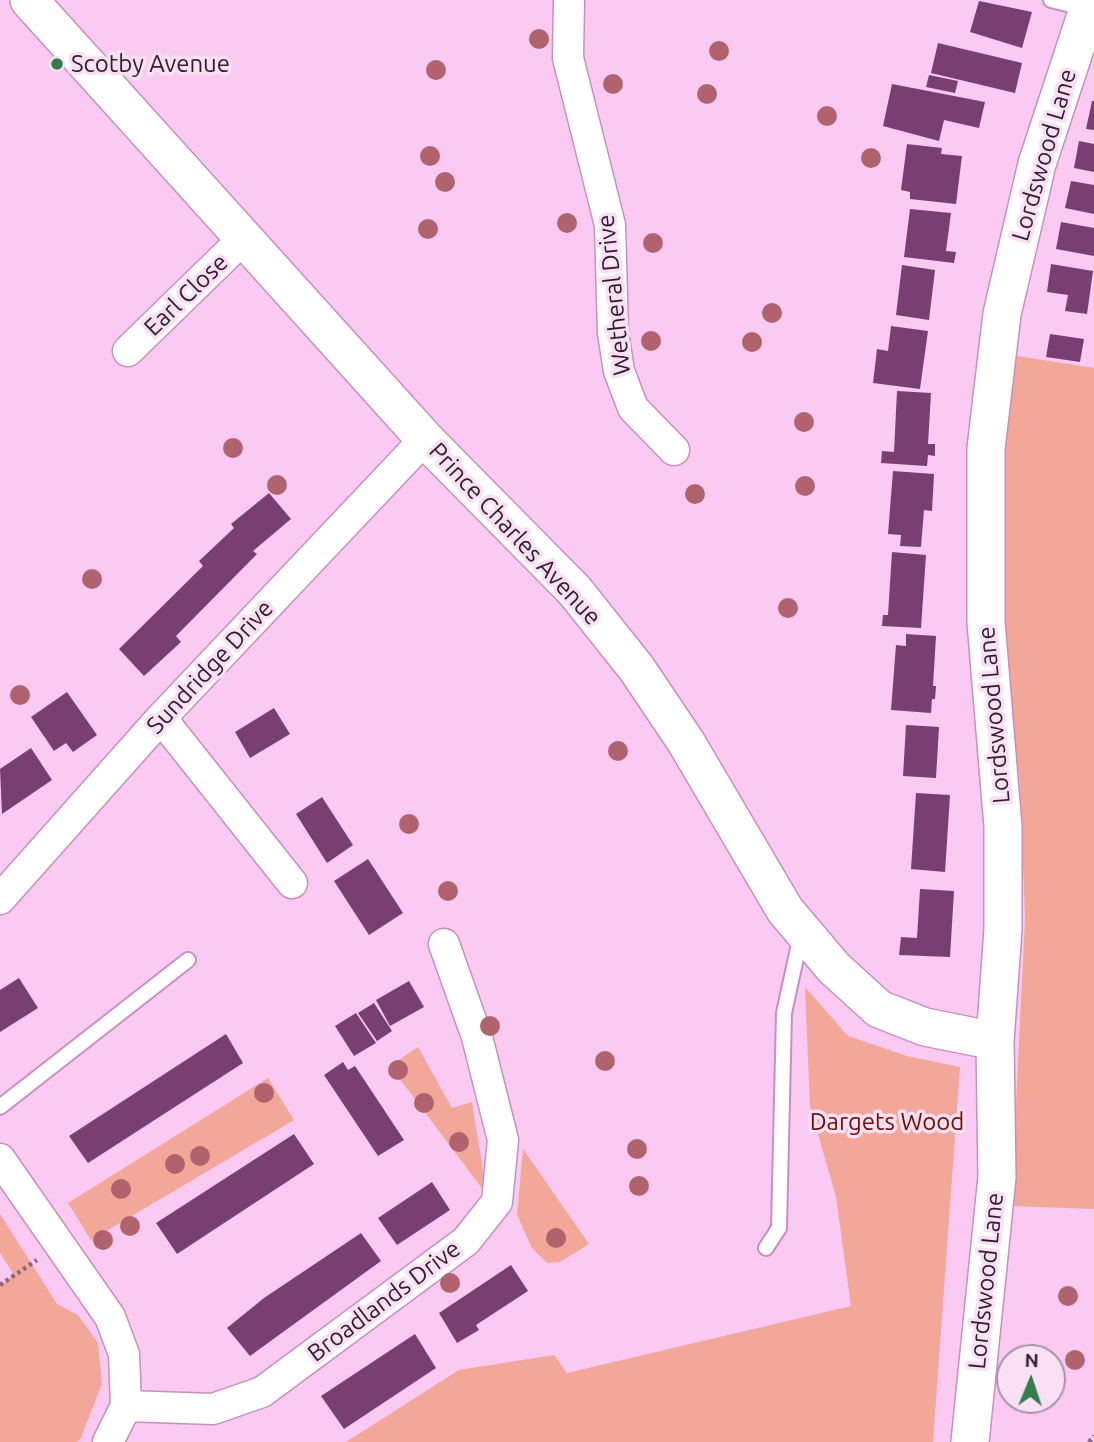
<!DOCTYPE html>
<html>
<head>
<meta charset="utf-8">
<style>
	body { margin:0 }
	#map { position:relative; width:1094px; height:1442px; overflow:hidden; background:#facaf3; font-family:Ubuntu,sans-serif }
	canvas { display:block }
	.north { position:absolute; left:996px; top:1344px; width:70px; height:70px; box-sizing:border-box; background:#f9e0f4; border:2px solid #a992a5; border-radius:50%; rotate:2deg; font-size:19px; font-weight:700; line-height:28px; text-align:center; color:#321c2f }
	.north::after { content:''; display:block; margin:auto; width:24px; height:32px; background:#337d4b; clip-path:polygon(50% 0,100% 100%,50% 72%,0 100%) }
</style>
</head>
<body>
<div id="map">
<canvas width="1094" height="1442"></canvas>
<div class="north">N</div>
</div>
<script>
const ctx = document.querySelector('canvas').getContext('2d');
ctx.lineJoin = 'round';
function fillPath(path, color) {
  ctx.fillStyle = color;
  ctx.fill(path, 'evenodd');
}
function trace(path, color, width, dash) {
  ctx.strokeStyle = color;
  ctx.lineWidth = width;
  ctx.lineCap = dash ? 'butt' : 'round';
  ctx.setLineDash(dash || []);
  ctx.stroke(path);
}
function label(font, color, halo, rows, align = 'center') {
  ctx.font = font + ' Ubuntu,sans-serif';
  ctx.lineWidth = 7;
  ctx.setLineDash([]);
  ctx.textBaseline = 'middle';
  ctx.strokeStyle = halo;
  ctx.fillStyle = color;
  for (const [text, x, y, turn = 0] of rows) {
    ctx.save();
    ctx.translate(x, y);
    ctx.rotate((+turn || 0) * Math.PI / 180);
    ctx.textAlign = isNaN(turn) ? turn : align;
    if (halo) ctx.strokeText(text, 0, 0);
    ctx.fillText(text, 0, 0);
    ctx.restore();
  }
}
const green = new Path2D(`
	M1011 355 1094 368V1209L1011 1206 1025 919 1020 785 1002 647 997 523Z
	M805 987 848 1036 907 1056 960 1067 933 1442H346L459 1370 554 1355 567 1373 851 1306 836 1197 810 1106Z
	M418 1047 452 1108 472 1102 487 1195 390 1066Z
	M268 1078 294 1120 91 1240 68 1203Z
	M523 1149 589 1244 560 1262 547 1263 532 1248 517 1215Z
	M0 1214 57 1304 78 1315 98 1343 102 1384 80 1440 76 1442H0V1285L14 1275 0 1253Z`);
const building = new Path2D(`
	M979 1 1032 12 1022 48 970 32Z
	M938 43 1022 63 1015 93 931 73Z
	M929 75 958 81 955 93 926 87Z
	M892 84 985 102 979 128 944 120 939 141 883 126Z
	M1092 101H1094V130L1086 129Z
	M1079 141 1094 144V172L1074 168Z
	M907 144 942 148 941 154 962 156 956 204 910 199V192L901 190Z
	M1071 181 1094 185V214L1065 208Z
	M910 209 951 213 946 251 956 252 954 263 904 257Z
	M1061 222 1094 228V256L1056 249Z
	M1051 264 1093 271 1087 314 1065 311 1068 295 1047 292Z
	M902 265 935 270 929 320 896 315Z
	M891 326 928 331 920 389 873 383 877 349 888 351Z
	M1050 334 1084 339 1080 362 1046 357Z
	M897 391 931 393 928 444H935V456L928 455 927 466 881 463 882 451 894 452Z
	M893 471 934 474 932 511 924 510 921 547 900 546 901 535 888 534Z
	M269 493 291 519 253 551 257 554 176 636 181 642 144 676 119 649 203 566 199 561 234 528 231 524Z
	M892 552 926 555 921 628 882 626 883 615H888Z
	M906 634 936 636 933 686H936L935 699H932L931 713 891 710 896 645 906 646Z
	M67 692 97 735 73 752 66 743 54 751 31 717Z
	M274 708 290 734 250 758 235 732Z
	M906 725 939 727 936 778 903 776Z
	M31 748 52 780 2 814 0 769Z
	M916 793 950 795 945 872 911 869Z
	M322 797 353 845 327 863 296 814Z
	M368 859 403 913 369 935 334 881Z
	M920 889 954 891 950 957 899 955 901 937 917 938Z
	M19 978 38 1008 0 1032V990Z
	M409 981 424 1007 390 1026 376 1000Z
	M374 1003 392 1031 377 1041 358 1013Z
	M356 1013 376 1043 354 1056 335 1026Z
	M226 1034 243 1063 88 1163 69 1136Z
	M343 1062 348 1070 355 1066 404 1140 378 1156 324 1075Z
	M294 1134 314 1164 177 1254 156 1223Z
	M432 1182 450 1210 397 1245 378 1218Z
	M361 1233 381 1261 250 1356 227 1328 264 1298Z
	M511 1265 528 1291 476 1325 479 1330 457 1343 439 1313Z
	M415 1334 436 1368 344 1429 321 1396Z`);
const path = new Path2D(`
	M0 1285 37 1260
	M1089 1442 1094 1436`);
const service = new Path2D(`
	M1051 0 1087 9
	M0 1107 188 960
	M766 1248 779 1228 784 1013 801 935`);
const minor = new Path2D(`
	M569 0 568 58 610 225 613 333 619 371 633 408 674 450
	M128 351 243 239
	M161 718 292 883
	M0 899 161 718 425 439
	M0 1159 110 1317 124 1354 126 1406 108 1442
	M126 1406 213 1409 262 1392 466 1241 497 1202 503 1140 477 1037 444 944`);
const tertiary = new Path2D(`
	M29 0 425 439 575 591 637 669 686 742 785 910 834 968 879 1009 925 1027 995 1041
	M970 1442 997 1177 995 1041 1003 929V827L986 622V448L1002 314 1037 164 1091 0`);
const trees = [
	[539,39],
	[719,51],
	[436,70],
	[613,84],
	[707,94],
	[827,116],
	[430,156],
	[871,158],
	[445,182],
	[567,223],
	[428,229],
	[653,243],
	[772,313],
	[651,341],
	[752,342],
	[804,422],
	[233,448],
	[277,485],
	[805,486],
	[695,494],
	[92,579],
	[788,608],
	[20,695],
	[618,751],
	[409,824],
	[448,891],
	[490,1026],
	[605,1061],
	[398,1070],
	[264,1093],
	[424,1103],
	[459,1142],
	[637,1149],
	[200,1156],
	[175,1164],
	[639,1186],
	[121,1189],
	[130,1226],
	[556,1238],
	[103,1240],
	[450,1283],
	[1068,1296],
	[1075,1360]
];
const markers = [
	[57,64,7,"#337d4b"]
];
const poiNames = [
	["Scotby Avenue",71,64]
];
const streetNames = [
	["Lordswood Lane",1044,155,-74],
	["Earl Close",186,295,-44],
	["Wetheral Drive",614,295,-96],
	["Prince Charles Avenue",515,534,47],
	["Sundridge Drive",210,667,-47],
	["Lordswood Lane",994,715,-95],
	["Lordswood Lane",986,1281,-84],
	["Broadlands Drive",384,1301,-37]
];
const parkNames = [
	["Dargets Wood",887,1122]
];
fillPath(green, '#f3a798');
fillPath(building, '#793f72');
trace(service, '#c88fc0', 18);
trace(minor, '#c88fc0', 33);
trace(tertiary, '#c88fc0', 40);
trace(path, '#8c6a87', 4.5, [3.5, 3.5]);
trace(service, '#fff', 14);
trace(minor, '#fff', 30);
trace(tertiary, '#fff', 37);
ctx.fillStyle = '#b1636d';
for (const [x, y] of trees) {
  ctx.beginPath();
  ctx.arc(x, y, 10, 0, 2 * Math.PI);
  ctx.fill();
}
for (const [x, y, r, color] of markers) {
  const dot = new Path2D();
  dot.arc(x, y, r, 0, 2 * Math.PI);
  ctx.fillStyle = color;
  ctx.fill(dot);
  trace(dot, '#f9e0f4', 2.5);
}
label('24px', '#321c2f', '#f9e0f4', poiNames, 'left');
label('24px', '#321c2f', '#f9e0f4', streetNames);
label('24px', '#750e00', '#f9e0f4', parkNames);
</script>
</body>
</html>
